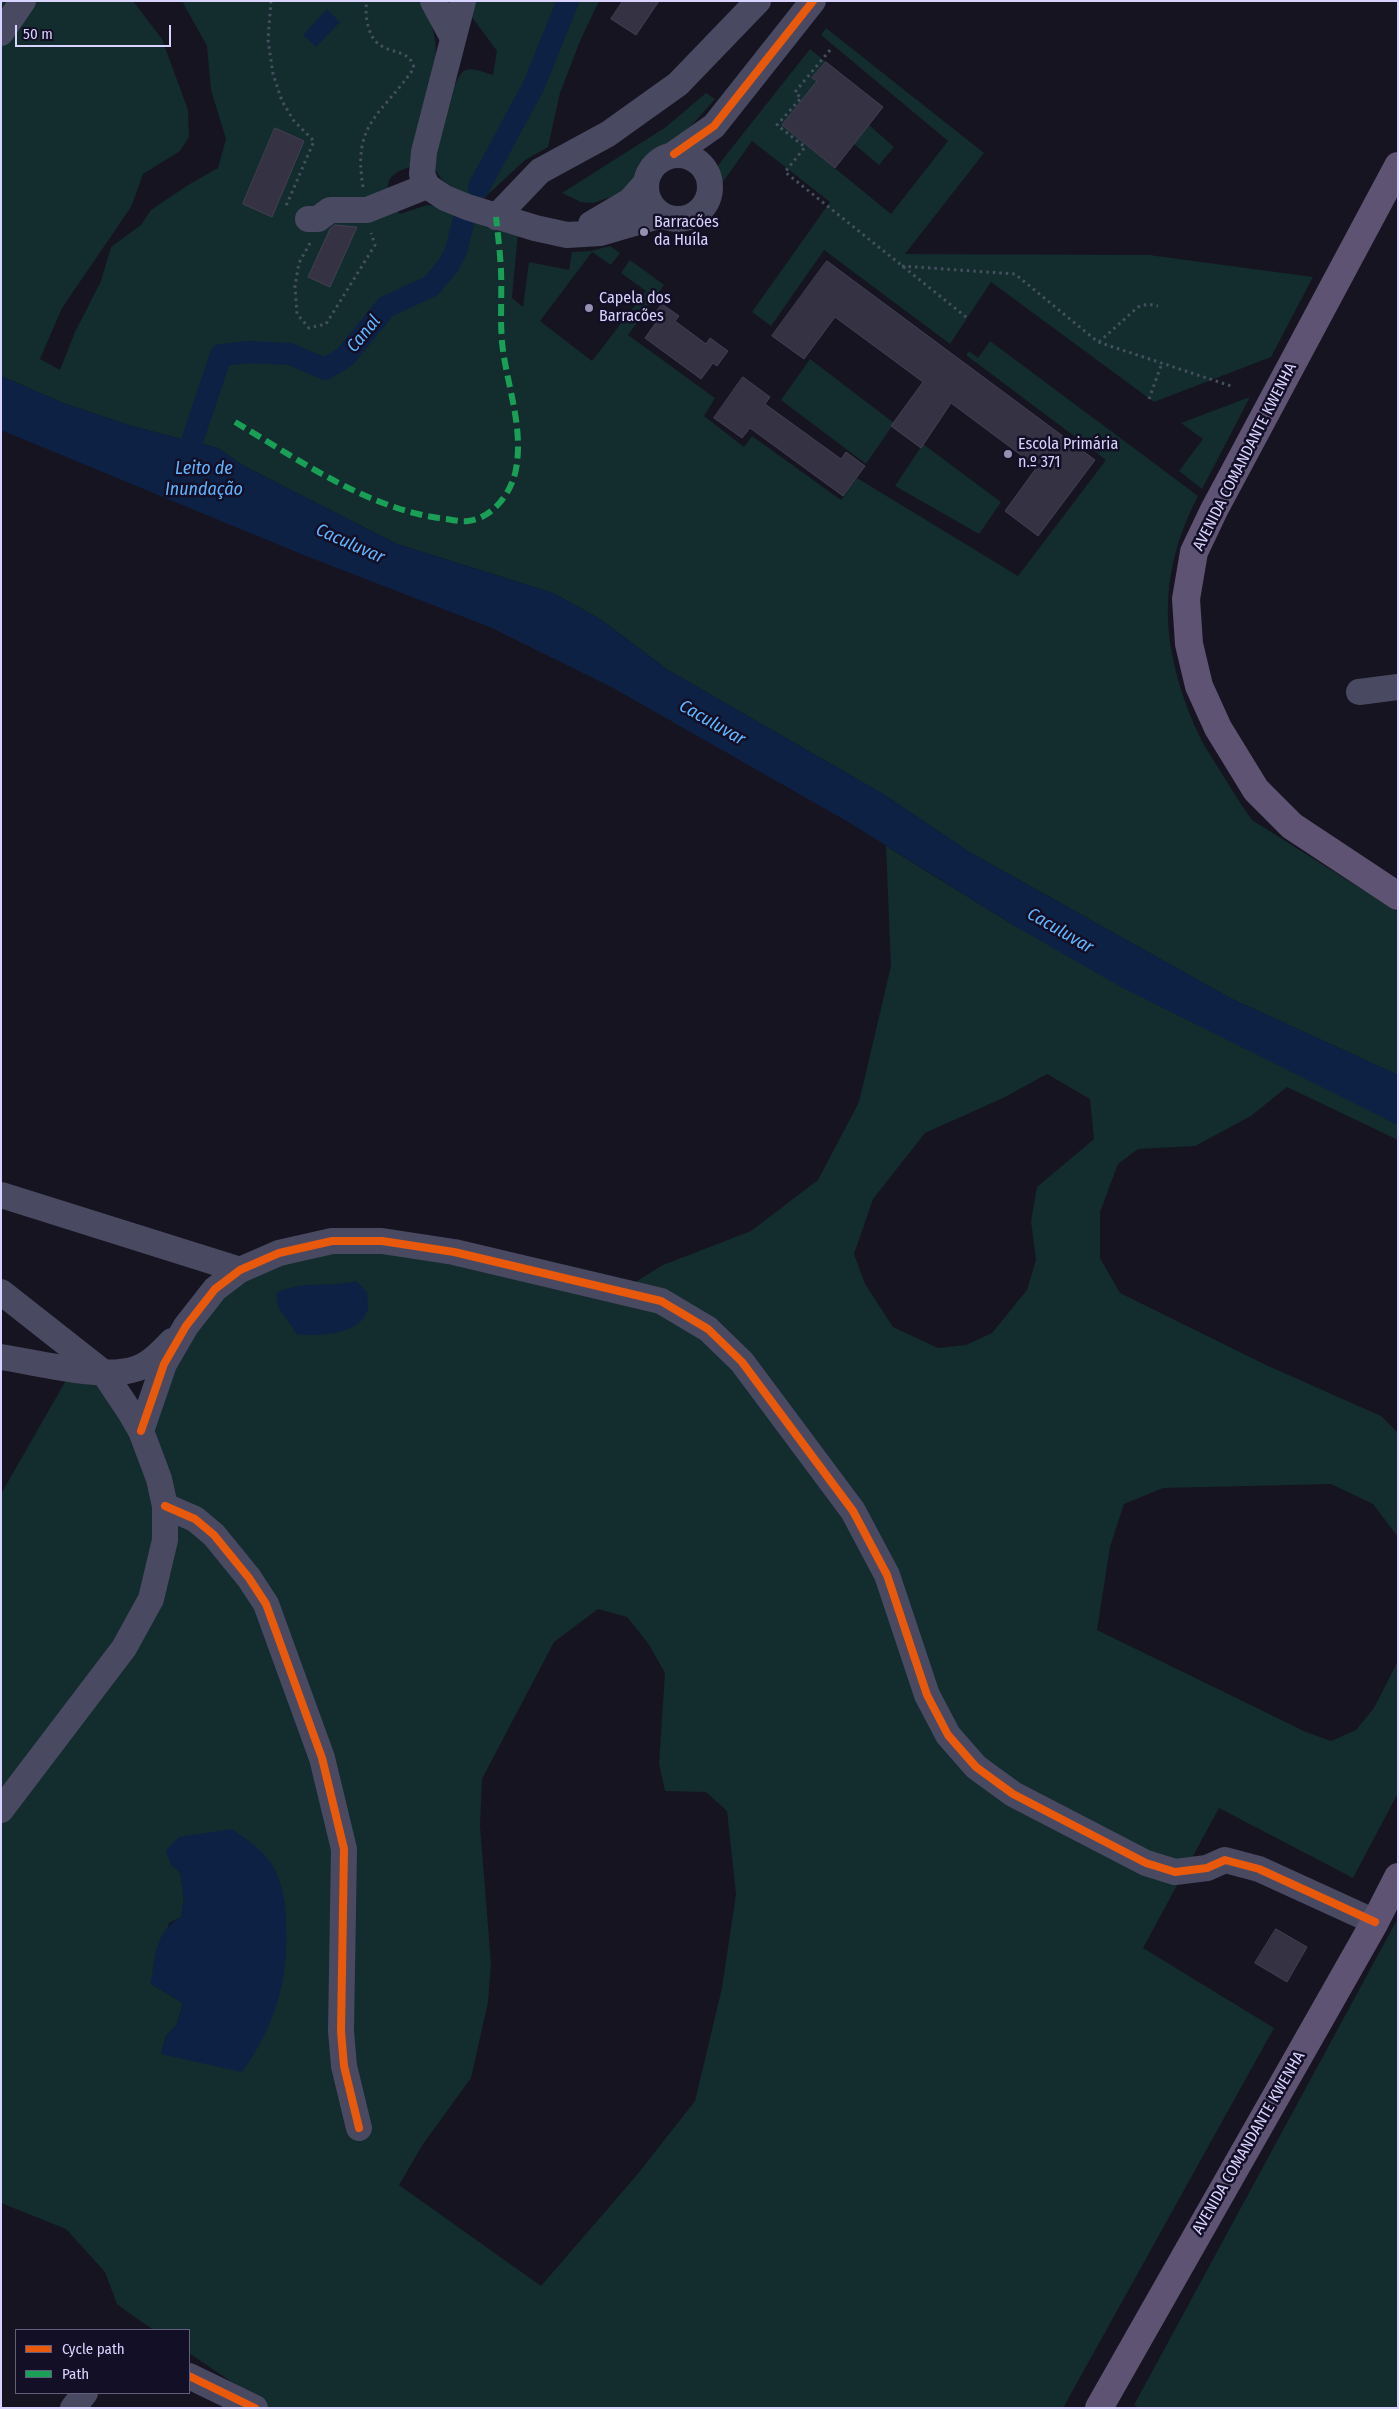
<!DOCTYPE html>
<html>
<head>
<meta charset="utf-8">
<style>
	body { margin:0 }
	#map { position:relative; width:1399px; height:2409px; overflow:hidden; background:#161421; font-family:"Fira Sans Condensed",sans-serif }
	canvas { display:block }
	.frame { position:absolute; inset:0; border:2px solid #d9d4ff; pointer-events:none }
	.legend { position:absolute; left:15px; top:2329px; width:175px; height:65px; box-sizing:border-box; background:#130f26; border:1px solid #625e7d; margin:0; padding:6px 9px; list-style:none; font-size:15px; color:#d9d4ff }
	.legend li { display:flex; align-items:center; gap:10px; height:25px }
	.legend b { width:25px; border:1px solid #625e7d }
	.scale { position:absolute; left:15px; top:25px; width:156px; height:22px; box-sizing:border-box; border:2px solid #d9d4ff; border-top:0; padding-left:6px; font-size:15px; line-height:18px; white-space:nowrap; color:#d9d4ff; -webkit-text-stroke:4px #130f26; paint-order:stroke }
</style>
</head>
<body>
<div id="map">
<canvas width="1399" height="2409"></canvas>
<div class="frame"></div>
<ul class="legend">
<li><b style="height:6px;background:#e8590c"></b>Cycle path</li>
<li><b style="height:6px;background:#1a9f57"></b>Path</li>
</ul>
<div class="scale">50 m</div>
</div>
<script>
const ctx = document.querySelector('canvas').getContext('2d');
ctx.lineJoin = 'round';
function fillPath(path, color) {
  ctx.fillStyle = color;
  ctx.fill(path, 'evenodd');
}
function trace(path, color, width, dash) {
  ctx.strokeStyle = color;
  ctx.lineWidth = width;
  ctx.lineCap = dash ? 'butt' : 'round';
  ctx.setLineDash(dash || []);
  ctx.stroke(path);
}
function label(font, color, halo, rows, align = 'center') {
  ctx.font = font + ' "Fira Sans Condensed",sans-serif';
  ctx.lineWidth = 5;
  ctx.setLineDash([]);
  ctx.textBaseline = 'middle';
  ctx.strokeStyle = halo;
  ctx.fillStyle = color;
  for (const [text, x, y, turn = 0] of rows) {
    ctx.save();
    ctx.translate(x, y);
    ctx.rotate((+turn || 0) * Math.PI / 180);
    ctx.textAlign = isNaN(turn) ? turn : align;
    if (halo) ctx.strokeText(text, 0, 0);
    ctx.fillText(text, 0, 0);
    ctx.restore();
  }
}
const green = new Path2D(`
	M1 1H133L162 39 188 110 189 137 180 151 143 174 131 207 62 308 40 359 60 370 75 332 101 281 111 247 141 225 151 210 188 185 218 168 226 139 211 90 207 46 182 1H420C425 10 431 20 433 30 444 71 421 126 411 166 406 169 400 170 396 173 380 183 391 205 400 214L427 205 447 208 488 228 518 232 512 298 523 307 529 262 569 270 572 252 591 251 610 246 620 253 611 265 592 252 540 321 592 361 646 291 621 273 630 260 664 285 628 335 715 398 704 416 744 447 752 436 841 500 857 478 1018 576 1106 460 966 355 969 351 978 358 990 341 1174 478 1198 496C1155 579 1161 650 1198 733 1203 745 1212 757 1219 769 1230 786 1240 804 1252 820L1398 912V1075L1232 999 971 853 883 794 668 670 600 619 553 593 397 544 242 465 218 448 131 426 63 403 1 376Z
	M471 1H599L580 41 560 93 548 147 525 160 481 201C462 193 437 184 433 162 438 145 451 74 466 70 474 67 485 73 493 75L497 51 471 16Z
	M826 28 984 153 905 254 1149 255 1313 277 1271 357 1154 402 991 282 950 344 824 250 771 326 752 312 830 202 752 141 720 186C716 178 716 172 719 164L810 49 826 62 813 78 849 107 833 126 801 101 782 125 891 214 948 141 821 35Z
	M706 93 715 99 673 146 651 158 642 174 617 195 593 203 581 202 562 193 666 127Z
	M869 125 894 147 879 165 854 144Z
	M810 359 894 423 866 464 781 400Z
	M1250 397 1202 489 1179 471 1203 439 1181 423Z
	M923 444 1001 502 979 534 895 486Z
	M886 846 1013 925 1398 1125V1140L1287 1087 1251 1116 1195 1146 1138 1149 1118 1164 1100 1212V1258L1120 1293 1266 1365 1381 1416 1398 1433V1537L1373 1504 1331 1484 1163 1488 1124 1504 1110 1547 1097 1630 1306 1732 1331 1741 1356 1730 1374 1708 1398 1661V1793L1353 1878 1219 1808 1143 1948 1274 2028 1063 2408H270L189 2353V2330H154L136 2318 117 2304 105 2272 66 2229 1 2203V1494L73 1368 104 1373 141 1430 215 1289 332 1241 621 1291 663 1265 751 1231 818 1180 859 1102 891 966ZM1047 1074 1090 1099 1094 1139 1037 1187 1031 1221 1036 1260 1027 1290 992 1333 966 1345 938 1348 893 1327 865 1284 854 1254 873 1199 925 1133 1003 1098ZM598 1609 627 1617 648 1643 665 1673 659 1764 665 1791 706 1792 727 1811 736 1894 722 1988 695 2101 636 2176 541 2286 399 2185 423 2144 471 2078 488 2002 491 1964 480 1826 482 1779 554 1642ZM171 1865 285 1900 161 2054 166 2036 177 2024 183 2003 151 1984 169 1923 181 1917 184 1897 180 1872Z
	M1398 1918V2408H1139L1134 2405Z`);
const water = new Path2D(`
	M327 9 340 22 316 47 303 35Z
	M1 376 63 403 131 426 218 448 242 465 397 544 553 593 600 619 668 670 883 794 971 853 1232 999 1398 1075V1125L1121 987 1013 925 850 823 615 689 492 628 301 554 1 430Z
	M356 1281 367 1292C367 1296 368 1302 368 1307 364 1335 317 1337 297 1334L278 1307 276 1293C301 1280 329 1288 356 1281Z
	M232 1829C248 1840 266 1852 275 1870 284 1888 286 1907 286 1926 289 1980 274 2028 242 2072L161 2054 166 2036 177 2024 183 2003 151 1984C155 1957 155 1931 181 1917L184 1897 180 1872 171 1865 166 1850 179 1837Z`);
const canal = new Path2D(`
	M479 187 534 85 568 1
	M172 462 189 450 221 355 249 352 290 354 325 369 345 357 386 307 431 286 448 266 456 251 465 215`);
const building = new Path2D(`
	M623 1H659L636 35 611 19Z
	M826 62 883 107 835 168 782 125 817 81 812 78Z
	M275 128 304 141 272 217 243 204Z
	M335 225 357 227 330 287 308 277 330 229Z
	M827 261 1095 460 1038 536 1005 511 1037 467 951 403 921 448 891 426 923 382 835 317 804 359 772 336Z
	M662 304 679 316 675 321 706 344 710 338 728 351 717 366 713 363 701 379 645 338 657 321 652 318Z
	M743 377 770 397 765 404 841 459 846 452 865 466 843 496 750 428 742 438 714 418Z
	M1276 1929 1307 1947 1287 1982 1255 1963Z`);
const path = new Path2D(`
	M271 1 268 40 273 74 282 101 294 121 314 141 286 206 288 207
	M830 50 795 92 801 98 777 125 805 147 785 172 966 317
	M363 187C352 122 382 115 414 68 410 50 393 54 380 45 368 38 364 14 367 1
	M310 243 299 263 295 286 297 314 309 328 326 324 375 245 371 233
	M902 266 1015 274 1098 342 1234 387
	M1099 342 1138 307 1148 304 1158 306
	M1149 399 1162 363`);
const minor = new Path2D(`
	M433 1 453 38
	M463 1 424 152 422 174 427 186 445 198 467 207 535 228 567 235 600 233 662 215
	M1 33 23 1
	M674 154 714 126 813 1
	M646 187a32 32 0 1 1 64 0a32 32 0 1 1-64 0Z
	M496 217 540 171 608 134 678 84 758 1
	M308 219H318L330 210H367L427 186
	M591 224 630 201 646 183
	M1359 692 1398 687
	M1 1195 240 1270
	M1 1292 104 1373 130 1412 141 1431 159 1479 165 1506V1540L151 1599 124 1648 1 1810
	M1 1357C36 1362 103 1380 135 1369 150 1365 162 1351 172 1341
	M141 1431 164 1364 186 1326 215 1289 240 1270 279 1253 332 1241H382L454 1252 661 1301 708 1329 742 1362 853 1511 887 1575 927 1695 948 1735 976 1767 1013 1794 1146 1863 1175 1872 1207 1868 1225 1860 1259 1869 1375 1922
	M165 1506 195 1519 214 1535 249 1578 266 1604 322 1758 344 1849 341 2031 344 2066 359 2128
	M189 2376 255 2408
	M73 2408 85 2393`);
const major = new Path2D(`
	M1398 166 1214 510 1194 552 1186 599 1189 644 1199 686 1218 728 1256 790 1292 826 1398 896
	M1099 2408 1375 1922 1398 1877`);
const quiet = new Path2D(`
	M235 422C301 461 369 510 446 519 453 520 462 522 468 521 493 518 512 492 516 469 524 426 506 383 502 342 500 318 502 294 501 270 500 252 498 235 496 217`);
const cycleway = new Path2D(`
	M674 154 714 126 813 1
	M141 1431 164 1364 186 1326 215 1289 240 1270 279 1253 332 1241H382L454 1252 661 1301 708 1329 742 1362 853 1511 887 1575 927 1695 948 1735 976 1767 1013 1794 1146 1863 1175 1872 1207 1868 1225 1860 1259 1869 1375 1922
	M165 1506 195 1519 214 1535 249 1578 266 1604 322 1758 344 1849 341 2031 344 2066 359 2128
	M189 2376 255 2408`);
const markers = [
	[644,232,5,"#9591b1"],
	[589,308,5,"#9591b1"],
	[1008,454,5,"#9591b1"]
];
const poiNames = [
	["Barracões",654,223],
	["da Huíla",654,241],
	["Capela dos",599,299],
	["Barracões",599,317],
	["Escola Primária",1018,445],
	["n.º 371",1018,463]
];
const streetNames = [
	["AVENIDA COMANDANTE KWENHA",1245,457,-63],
	["AVENIDA COMANDANTE KWENHA",1249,2143,-60]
];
const waterNames = [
	["Canal",364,334,-51],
	["Leito de",204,469],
	["Inundação",204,490],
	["Caculuvar",350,544,24],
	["Caculuvar",712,723,30],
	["Caculuvar",1060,931,30]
];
fillPath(green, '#132c2d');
fillPath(water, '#0d2144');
trace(canal, '#0d2144', 22);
fillPath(building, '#343243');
trace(building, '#433f54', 1);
trace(path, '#44505f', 3, [2.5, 4]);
trace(minor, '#4a4962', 26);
trace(major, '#5e5373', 28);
trace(quiet, '#1a9f57', 6, [12, 6]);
trace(cycleway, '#e8590c', 8);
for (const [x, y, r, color] of markers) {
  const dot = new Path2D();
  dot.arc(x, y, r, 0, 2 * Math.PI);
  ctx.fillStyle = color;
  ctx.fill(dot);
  trace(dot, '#130f26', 2);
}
label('16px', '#d9d4ff', '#130f26', poiNames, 'left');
label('16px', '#d9d4ff', '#130f26', streetNames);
label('italic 18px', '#62b6ff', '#130f26', waterNames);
</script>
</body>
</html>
